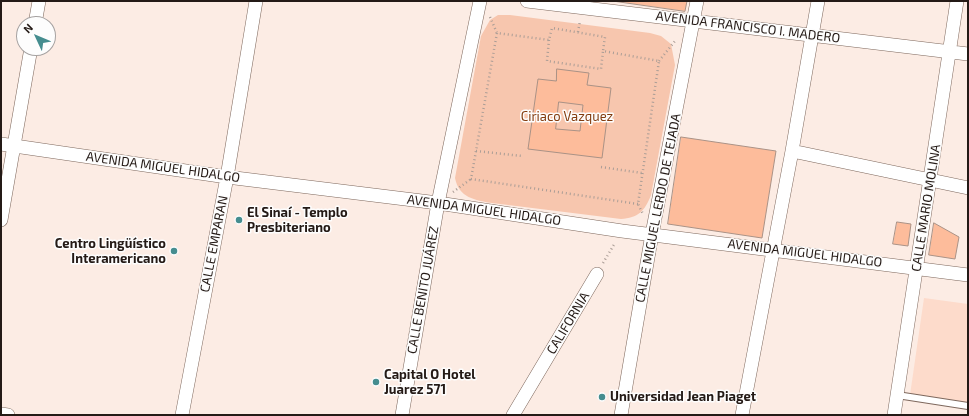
<!DOCTYPE html>
<html>
<head>
<meta charset="utf-8">
<style>
	body { margin:0 }
	#map { position:relative; width:969px; height:416px; overflow:hidden; background:#fcece4; font-family:"Exo 2",sans-serif }
	canvas { display:block }
	.frame { position:absolute; inset:0; border:2px solid #241a16; pointer-events:none }
	.north { position:absolute; left:16px; top:16px; width:40px; height:40px; box-sizing:border-box; background:#fdfdfd; border:1px solid #a6a2a1; border-radius:50%; rotate:314deg; font-size:11px; font-weight:700; line-height:16px; text-align:center; color:#241a16 }
	.north::after { content:''; display:block; margin:auto; width:14px; height:18px; background:#458d8f; clip-path:polygon(50% 0,100% 100%,50% 72%,0 100%) }
</style>
</head>
<body>
<div id="map">
<canvas width="969" height="416"></canvas>
<div class="frame"></div>
<div class="north">N</div>
</div>
<script>
const ctx = document.querySelector('canvas').getContext('2d');
ctx.lineJoin = 'round';
function fillPath(path, color) {
  ctx.fillStyle = color;
  ctx.fill(path, 'evenodd');
}
function trace(path, color, width, dash) {
  ctx.strokeStyle = color;
  ctx.lineWidth = width;
  ctx.lineCap = dash ? 'butt' : 'round';
  ctx.setLineDash(dash || []);
  ctx.stroke(path);
}
function label(font, color, halo, rows, align = 'center') {
  ctx.font = font + ' "Exo 2",sans-serif';
  ctx.lineWidth = 3;
  ctx.setLineDash([]);
  ctx.textBaseline = 'middle';
  ctx.strokeStyle = halo;
  ctx.fillStyle = color;
  for (const [text, x, y, turn = 0] of rows) {
    ctx.save();
    ctx.translate(x, y);
    ctx.rotate((+turn || 0) * Math.PI / 180);
    ctx.textAlign = isNaN(turn) ? turn : align;
    if (halo) ctx.strokeText(text, 0, 0);
    ctx.fillText(text, 0, 0);
    ctx.restore();
  }
}
const built = new Path2D(`
	M924 298 968 304V403L910 395Z`);
const green = new Path2D(`
	M498 15H510L650 33 661 36 671 44 675 65 651 195C645 211 638 218 621 219L492 203C475 200 459 198 455 178L481 36 490 20Z`);
const building = new Path2D(`
	M613 1H687L685 11Z
	M557 69 589 73 587 85 611 88 602 158 528 149 538 79 556 81ZM559 102 583 105 580 131 556 129Z
	M681 137 776 151 762 238 668 224Z
	M897 222 911 224 908 246 893 244Z
	M934 223 959 237 955 259 929 255Z`);
const path = new Path2D(`
	M490 17 497 33
	M578 32 580 21
	M549 40 547 61 601 69 603 51
	M659 61 675 41
	M476 151 522 156
	M601 167 642 173
	M453 192 471 179
	M638 204 471 179 497 33 549 40 552 28 605 37 603 51 659 61 638 204 643 214
	M603 263 615 243`);
const lane = new Path2D(`
	M897 395 968 406`);
const street = new Path2D(`
	M527 1 968 54
	M35 24 39 1
	M1 144 227 177 438 203 622 231 968 275
	M792 151 968 188
	M1 220 31 48
	M1 414 8 415
	M182 415 227 177 256 1
	M402 415 438 203 480 1
	M513 415 597 274
	M621 415 652 234 697 1
	M742 415 792 151 818 1
	M894 415 957 1`);
const markers = [
	[239,220,4,"#458d8f"],
	[174,251,4,"#458d8f"],
	[376,382,4,"#458d8f"],
	[602,397,4,"#458d8f"]
];
const streetNames = [
	["AVENIDA FRANCISCO I. MADERO",748,27,7],
	["AVENIDA MIGUEL HIDALGO",163,167,8],
	["CALLE MIGUEL LERDO DE TEJADA",658,208,-79],
	["CALLE MARIO MOLINA",926,208,-81],
	["AVENIDA MIGUEL HIDALGO",484,210,8],
	["CALLE EMPARAN",214,244,-79],
	["AVENIDA MIGUEL HIDALGO",805,253,7],
	["CALLE BENITO JUÁREZ",423,290,-80],
	["CALIFORNIA",568,323,-59]
];
const parkNames = [
	["Ciriaco Vazquez",567,117]
];
const poiNames = [
	["El Sinaí - Templo",247,213],
	["Presbiteriano",247,228],
	["Centro Lingüístico",166,244,"right"],
	["Interamericano",166,259,"right"],
	["Capital O Hotel",384,375],
	["Juarez 571",384,390],
	["Universidad Jean Piaget",610,397]
];
fillPath(built, '#fddbcb');
fillPath(green, '#f7c6ae');
fillPath(building, '#fdbc9b');
trace(building, '#aa9286', 1);
trace(lane, '#7e685d', 8);
trace(street, '#7e685d', 14);
trace(path, '#aa9d96', 2.5, [1, 3]);
trace(lane, '#fff', 6);
trace(street, '#fff', 13);
for (const [x, y, r, color] of markers) {
  const dot = new Path2D();
  dot.arc(x, y, r, 0, 2 * Math.PI);
  ctx.fillStyle = color;
  ctx.fill(dot);
  trace(dot, '#fdfdfd', 1.5);
}
label('13px', '#241a16', '#fdfdfd', streetNames);
label('13px', '#833c0f', '#fdfdfd', parkNames);
label('bold 13px', '#241a16', '#fdfdfd', poiNames, 'left');
</script>
</body>
</html>
